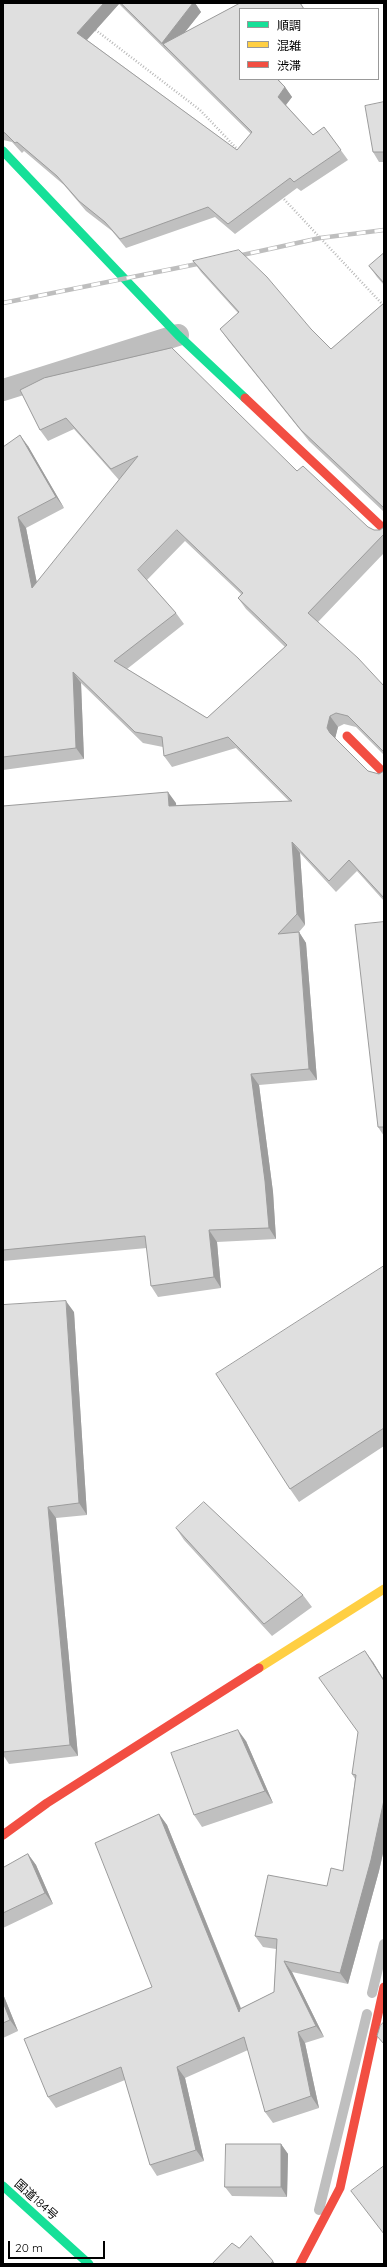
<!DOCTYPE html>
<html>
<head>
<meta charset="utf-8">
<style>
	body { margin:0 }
	#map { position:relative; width:387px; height:2267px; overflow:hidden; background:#fff; font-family:Quicksand,"Noto Sans JP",sans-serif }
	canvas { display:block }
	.frame { position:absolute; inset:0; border:4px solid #000; pointer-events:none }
	.legend { position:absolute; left:239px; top:8px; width:140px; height:72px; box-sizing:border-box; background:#fff; border:1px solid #999; margin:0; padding:5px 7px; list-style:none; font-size:12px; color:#000 }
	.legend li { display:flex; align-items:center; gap:8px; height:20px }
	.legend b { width:20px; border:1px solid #999 }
	.scale { position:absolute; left:8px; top:2241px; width:97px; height:18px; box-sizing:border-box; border:2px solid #000; border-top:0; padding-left:5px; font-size:12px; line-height:14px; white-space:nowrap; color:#000; -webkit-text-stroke:3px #fff; paint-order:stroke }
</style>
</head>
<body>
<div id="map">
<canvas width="387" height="2267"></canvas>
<div class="frame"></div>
<ul class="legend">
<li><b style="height:5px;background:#16e098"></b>順調</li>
<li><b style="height:5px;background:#ffcf43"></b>混雑</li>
<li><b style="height:5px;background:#f24e42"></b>渋滞</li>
</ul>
<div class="scale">20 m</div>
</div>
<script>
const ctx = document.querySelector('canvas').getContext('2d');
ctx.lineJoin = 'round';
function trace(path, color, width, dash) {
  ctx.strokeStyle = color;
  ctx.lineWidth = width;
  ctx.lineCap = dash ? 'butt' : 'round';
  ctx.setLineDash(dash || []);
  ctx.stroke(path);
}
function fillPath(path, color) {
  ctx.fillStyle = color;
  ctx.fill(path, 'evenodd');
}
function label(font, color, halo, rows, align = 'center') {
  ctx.font = font + ' Quicksand,"Noto Sans JP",sans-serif';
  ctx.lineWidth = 3.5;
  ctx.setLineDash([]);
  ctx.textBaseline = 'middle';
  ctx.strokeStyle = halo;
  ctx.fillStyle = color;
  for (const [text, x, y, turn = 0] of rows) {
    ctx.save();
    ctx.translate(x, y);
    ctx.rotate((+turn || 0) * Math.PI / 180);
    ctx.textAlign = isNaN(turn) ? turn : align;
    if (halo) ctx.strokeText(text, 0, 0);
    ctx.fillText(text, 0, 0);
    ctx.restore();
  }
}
const stream = new Path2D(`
	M372 1993 384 1944
	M319 2210 367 2014`);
const path = new Path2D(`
	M93 28 200 110 239 151
	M282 197 384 306`);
const street = new Path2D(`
	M3 390 178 335`);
const fast = new Path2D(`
	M3 151 178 335 245 398
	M3 2186 89 2264`);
const slow = new Path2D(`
	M259 1668 384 1589`);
const jam = new Path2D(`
	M245 398 384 529
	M347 736 384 773
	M3 1835 47 1803 259 1668
	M300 2264 340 2188 384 1987`);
const rail = new Path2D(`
	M233 257 320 238 384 230
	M3 303 207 262`);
const wall = new Path2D(`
	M3 3H195L201 12 184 33 240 3H301L304 9H240V79H281L279 80 285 87 292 97 286 105 313 135 324 127 348 160 301 191 297 188 235 234 215 217 126 248 112 231 86 211 64 185 24 151 22 153 12 142 3 140ZM119 4 251 134 237 150 87 40Z
	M384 102V162H379L373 152Z
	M384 253V285L377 277 369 266Z
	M193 261 311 329 331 349 384 303V512L309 441 228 340 220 329 238 313 201 272Z
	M20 390 297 471 368 527 374 530H380L384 527V553L318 622 384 686V755L356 727 344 724 338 727 335 738 368 771 379 774 384 771V901L357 871 336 892 300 853 305 925 299 932 306 943 317 1080 259 1085 273 1192 276 1239 217 1242 221 1288 158 1297 151 1286 147 1248 3 1261V806L176 803V805L289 801 236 748 172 767 164 756 163 747 143 743 81 683 84 759 3 770V447L28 446 64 508 26 528 37 583 119 480 74 429 48 441 40 430ZM185 541 241 594 238 598 246 609 285 647 207 718 127 669 184 624 176 613 147 580Z
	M384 922V1136L378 1127Z
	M384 1266V1446L299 1502 290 1489Z
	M3 1305 74 1312 87 1515 56 1518 78 1756 9 1764 3 1755Z
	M176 1528 303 1595 312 1607 272 1636 184 1540Z
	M373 1662 384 1680V1849L379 1871 348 1984 292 1972 324 2037 305 2043 319 2108 273 2123 265 2112 248 2050 185 2078 204 2161 157 2176 150 2165 125 2080 56 2108 48 2097 152 1987 159 1814 167 1825 241 2008 274 1992 276 1949 263 1947 255 1936 327 1886 343 1871 355 1779 352 1774Z
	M246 1741 273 1803 202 1827 194 1815Z
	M28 1854 36 1865 53 1904 3 1928V1868Z
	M3 1994 18 2031 3 2038Z
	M281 2144 288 2154 287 2197 232 2196 225 2187Z`);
const shadedWall = new Path2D(`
	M104 3H118L119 4 84 43 77 33Z
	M193 3H195L201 12 170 51 163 44 168 53 162 43Z
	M285 87 292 97 285 106 278 97Z
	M20 435 28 446 64 508 56 497Z
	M18 517 26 528 40 599 32 588Z
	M73 672 81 683 84 759 76 748Z
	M330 716 338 727 335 739 330 733 327 728Z
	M168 792 176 803 177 817 169 806Z
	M292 842 300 853 305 925 297 914Z
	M299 932 306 943 317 1080 309 1069Z
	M251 1074 259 1085 273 1192 276 1239 269 1228Z
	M209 1230 217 1242 221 1288 214 1277Z
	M66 1301 74 1312 87 1515 79 1503Z
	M48 1507 56 1518 78 1756 70 1745Z
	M365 1651 373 1662 384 1680V1681Z
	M238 1730 246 1741 273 1803 265 1791Z
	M384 1800V1849L379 1871 348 1984 340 1973Z
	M159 1814 167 1825 247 2024 239 2012Z
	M28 1854 36 1865 53 1904 45 1893Z
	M284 1961 292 1972 324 2037 316 2026Z
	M3 1994 18 2031 10 2020 3 2002Z
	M298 2032 305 2043 319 2108 311 2096Z
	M177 2067 185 2078 204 2161 196 2150Z
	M281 2144 288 2154 287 2197 281 2187Z
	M273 2261 275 2264H270Z`);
const building = new Path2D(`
	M3 3H104L77 33 237 150 252 132 163 44 240 3H300L304 9H240V79H277L285 87 278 97 313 135 324 127 341 150 294 182 290 178 228 224 208 207 120 239 105 222 79 201 57 176 17 142 15 143 5 133 3 132Z
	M121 3H193L162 43Z
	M384 102V152H373L365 106Z
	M239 250 267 277 311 329 331 349 384 303V508L301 430 220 329 239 312 193 261Z
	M384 253V283L369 266Z
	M172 348 297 471 303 466 368 527 374 530H380L384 527V534L308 613 358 658 384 686V752L348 716 336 713 330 716 327 728 330 733 368 771 379 774 384 771V898L349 860 329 881 292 842 297 914 278 934 299 932 309 1069 251 1074 265 1181 269 1228 209 1230 214 1277 151 1286 145 1236 3 1250V806L168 792 169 806 292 801 228 737 164 756 162 737 135 732 73 672 76 748 3 757V447L20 435 56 497 18 517 32 588 138 456 111 469 66 418 40 430 20 390 44 378ZM177 530 243 593 238 598 287 645 207 718 114 661 176 613 138 570Z
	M384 922V1127H378L355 925Z
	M384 1266V1428L290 1489 216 1374Z
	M66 1301 79 1503 48 1507 70 1745 3 1752V1305Z
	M204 1502 303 1595 264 1624 176 1528Z
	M365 1651 384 1681V1800L371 1860 340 1973 284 1961 316 2026 298 2032 311 2096 265 2112 244 2037 177 2067 196 2150 150 2165 121 2067 48 2097 24 2039 152 1987 95 1843 159 1814 239 2012 240 2009 274 1992 277 1939 255 1936 268 1875 327 1886 331 1868 343 1871 356 1775 352 1774 358 1732 319 1678Z
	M238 1730 265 1791 194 1815 171 1753Z
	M28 1854 45 1893 3 1913V1868Z
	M3 2002 10 2020 3 2023Z
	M384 2022V2044L377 2036 380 2026Z
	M226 2144H281V2187H225Z
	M384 2166V2234L351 2191Z
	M251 2236 273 2261 270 2264H212L232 2243 239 2248Z`);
const streetNames = [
	["国道184号",36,2200,42]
];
trace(stream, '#bfbfbf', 10);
trace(path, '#b9b9b9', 2.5, [1, 2]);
trace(street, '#bebebe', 22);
trace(fast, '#16e098', 9);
trace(slow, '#ffcf43', 9);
trace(jam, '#f24e42', 9);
trace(rail, '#bebebe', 4.5);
trace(rail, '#fff', 3, [9]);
fillPath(wall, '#c0c0c0');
fillPath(shadedWall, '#9c9c9c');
fillPath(building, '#dfdfdf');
trace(building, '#9c9c9c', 1);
label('12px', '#000', '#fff', streetNames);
</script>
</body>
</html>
